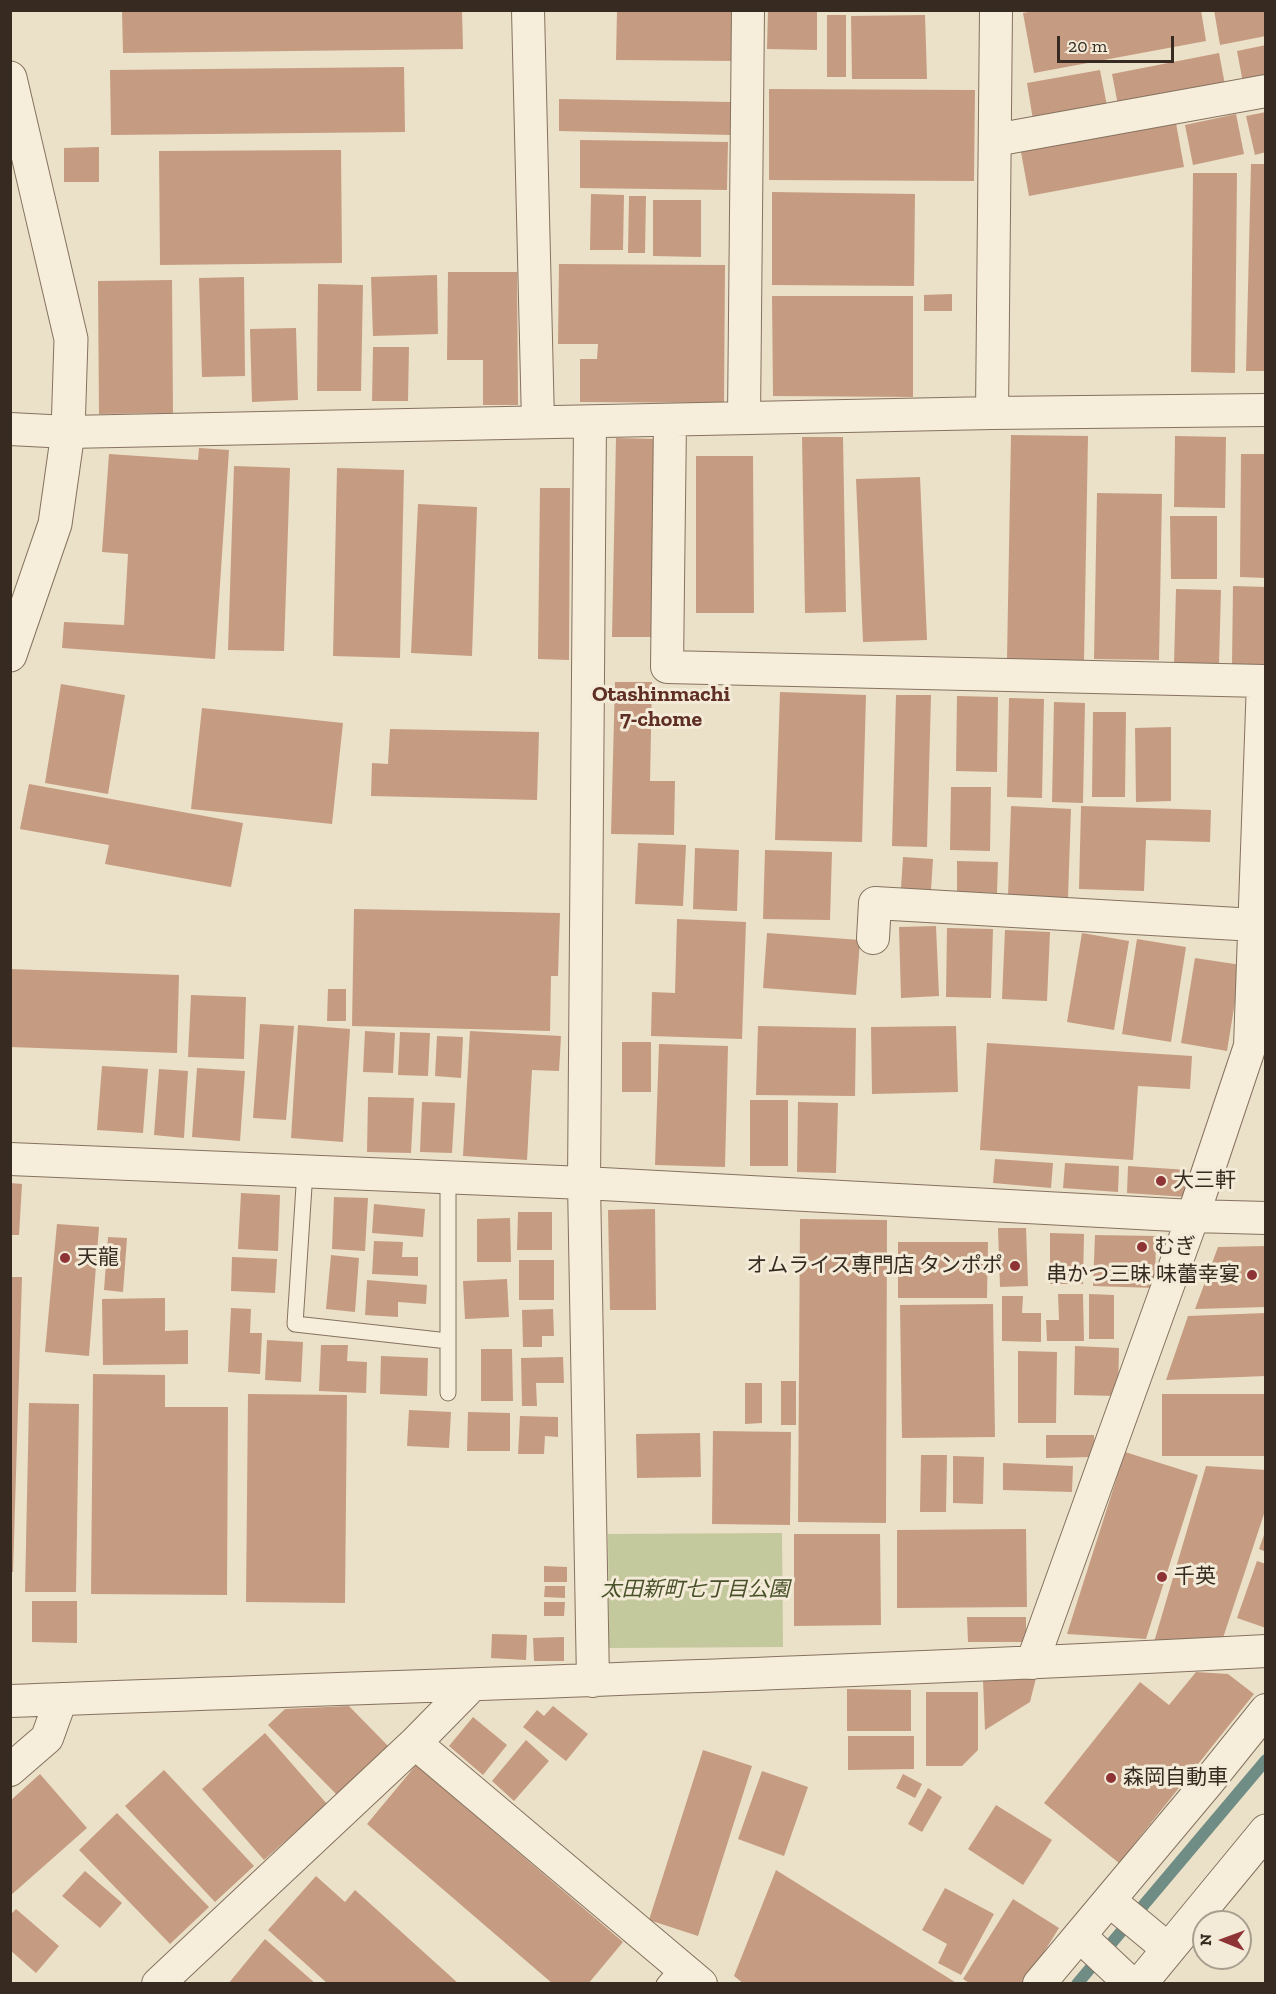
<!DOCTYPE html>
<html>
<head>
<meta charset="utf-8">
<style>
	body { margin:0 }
	#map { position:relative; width:1276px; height:1994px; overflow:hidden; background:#ebe0c8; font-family:"Zilla Slab",serif }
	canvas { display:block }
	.frame { position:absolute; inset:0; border:12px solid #372b21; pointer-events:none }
	.north { position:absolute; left:1192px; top:1910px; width:60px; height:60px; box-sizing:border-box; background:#f3ead7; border:2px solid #a89e8e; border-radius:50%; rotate:271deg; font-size:16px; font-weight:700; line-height:24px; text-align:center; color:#372b21 }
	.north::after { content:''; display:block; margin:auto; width:21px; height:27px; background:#8f3436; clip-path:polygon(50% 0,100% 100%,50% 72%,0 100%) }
	.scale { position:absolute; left:1057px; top:36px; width:117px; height:27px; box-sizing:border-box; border:3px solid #372b21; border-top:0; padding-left:8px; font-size:18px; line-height:21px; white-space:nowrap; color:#372b21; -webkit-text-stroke:4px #f3ead7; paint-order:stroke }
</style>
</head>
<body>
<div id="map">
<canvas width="1276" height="1994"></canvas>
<div class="frame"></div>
<div class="north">N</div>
<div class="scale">20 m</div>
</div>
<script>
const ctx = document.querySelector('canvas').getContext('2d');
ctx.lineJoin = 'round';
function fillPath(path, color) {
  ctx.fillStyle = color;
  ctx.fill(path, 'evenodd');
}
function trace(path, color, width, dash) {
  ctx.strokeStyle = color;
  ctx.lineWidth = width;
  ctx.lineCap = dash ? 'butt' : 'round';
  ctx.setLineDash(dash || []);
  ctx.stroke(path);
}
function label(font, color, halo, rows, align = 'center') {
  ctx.font = font + ' "Zilla Slab","Noto Sans JP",serif';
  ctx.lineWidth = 6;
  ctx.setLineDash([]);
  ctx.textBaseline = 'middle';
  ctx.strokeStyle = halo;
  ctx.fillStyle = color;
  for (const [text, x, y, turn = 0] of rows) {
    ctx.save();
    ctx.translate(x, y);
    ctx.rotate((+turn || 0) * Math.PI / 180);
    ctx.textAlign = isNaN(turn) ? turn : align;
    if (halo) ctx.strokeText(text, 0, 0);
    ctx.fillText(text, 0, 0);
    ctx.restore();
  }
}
const green = new Path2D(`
	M782 1533 783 1647 609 1648 608 1534Z`);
const stream = new Path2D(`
	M1077 1984 1266 1760`);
const building = new Path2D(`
	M122 10H462L463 49 123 53Z
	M617 10H735V61L616 60Z
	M768 10H817V50L767 49Z
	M1039 10H1201L1206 41 1034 73 1023 13Z
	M1214 10H1266V36L1220 45Z
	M827 15H846V77H827Z
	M925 15 927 79H852L851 16Z
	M1266 45V79L1243 83 1237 51Z
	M1219 53 1225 85 1118 105 1112 74Z
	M404 67 405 132 111 135 110 70Z
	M1100 70 1107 106 1033 120 1027 83Z
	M769 89 975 90 974 181 769 180Z
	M559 99 731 102 730 135 559 131Z
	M1266 112V152L1255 155 1246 116Z
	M1236 114 1244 154 1193 165 1185 125Z
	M1176 123 1184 167 1029 196 1021 152Z
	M580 140 728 142 727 190 580 188Z
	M99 147V182H64V148Z
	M341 150 342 263 160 265 159 151Z
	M1251 164H1266V371H1246Z
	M1193 173H1237L1235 373 1191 372Z
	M772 192 915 194 914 286 772 285Z
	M591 194 624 195 623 250H590Z
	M629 196H646L645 253H628Z
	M653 200H701V257L653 256Z
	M559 264 725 265 724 403 580 402V359H597L598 344H558Z
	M448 272H517L518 405H483V360H447Z
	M437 275 438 334 373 336 371 277Z
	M244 277 245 376 202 377 199 278Z
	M172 280 173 413 99 414 98 281Z
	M318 284 363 285 361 391H317Z
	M952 294V311H924V295Z
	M772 296H913V397L773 396Z
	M296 328 298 400 252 402 250 329Z
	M373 347H409L408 401H372Z
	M1011 435 1088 436 1084 661 1007 660Z
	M1175 436 1226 437 1225 508 1174 507Z
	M802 437H843L846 612 805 613Z
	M616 438 659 439 655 637H612Z
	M199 448 229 450 215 659 62 648 64 622 124 625 128 554 102 552 109 454 198 460Z
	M1241 454H1266V578L1240 577Z
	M696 456H753L754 613H696Z
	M234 466 290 468 284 651 228 650Z
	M337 468 404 470 400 658 333 656Z
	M920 477 927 640 863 642 856 479Z
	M540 488H570L569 660 538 659Z
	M1097 493 1162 494 1159 660 1094 659Z
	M418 504 477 507 472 656 411 653Z
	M1170 516H1217V579H1171Z
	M1233 586 1266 587V665H1232Z
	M1176 589 1221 590 1219 664H1174Z
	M615 682H652L650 781H675L674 835 611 834Z
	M61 684 125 695 108 794 45 783Z
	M780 692 866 695 862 842 775 840Z
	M896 695H931L927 847 892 846Z
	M957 696 998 697 997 772 956 771Z
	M1009 698 1044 699 1042 798 1007 797Z
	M1054 702 1085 703 1083 803 1052 802Z
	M202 708 343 723 332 824 191 809Z
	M1093 712H1126L1125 797H1092Z
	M1171 727V801L1136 802 1135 728Z
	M390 729 539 732 537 800 371 796 372 763 388 764Z
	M29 784 243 823 231 887 105 864 109 845 20 829Z
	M951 787H991L990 851 950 850Z
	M1011 806 1071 809 1068 898 1008 896Z
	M1081 806 1211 810 1210 842 1146 840 1144 891 1079 889Z
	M638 843 686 845 683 906 635 904Z
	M695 848 739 850 737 911 693 909Z
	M765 850 832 852 830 920 763 919Z
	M903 857 933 859 931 890 901 888Z
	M957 861 998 862 997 893 957 892Z
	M354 909 560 913 558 976H551L550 1031 352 1026Z
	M677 919 746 922 742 1039 651 1036 652 992 675 993Z
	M936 926 939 996 901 998 899 927Z
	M947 928 993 929 991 998 946 997Z
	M1005 930 1050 932 1047 1001 1002 999Z
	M767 933 860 940 856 995 763 988Z
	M1082 933 1129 941 1114 1030 1067 1022Z
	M1137 939 1186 947 1171 1042 1122 1034Z
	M1195 958 1241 965 1227 1051 1181 1043Z
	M10 969 179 975 177 1053 10 1047Z
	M328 989H346V1021H327Z
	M191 995 246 997 244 1059 188 1057Z
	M260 1024 294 1026 286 1120 253 1118Z
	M298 1025 350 1029 343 1142 291 1138Z
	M758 1026 856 1028 855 1096 756 1095Z
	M956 1026 958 1092 872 1094 871 1027Z
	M365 1031 395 1033 393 1073 363 1072Z
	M470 1031 561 1036 559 1071 532 1070 527 1160 463 1156Z
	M400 1032 430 1033 428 1076 398 1075Z
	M437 1036 463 1037 461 1078 435 1076Z
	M622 1042H651V1092H622Z
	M987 1043 1192 1056 1190 1089 1138 1086 1133 1160 980 1150Z
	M659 1044 728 1046 725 1167 655 1165Z
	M102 1066 148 1069 143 1133 97 1130Z
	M197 1068 245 1071 240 1141 192 1137Z
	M159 1069 188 1071 184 1138 154 1135Z
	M368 1097 414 1098 411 1153 367 1152Z
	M750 1100H788V1166H750Z
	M422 1102 455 1103 452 1153 420 1152Z
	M798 1102 838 1103 836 1173 797 1172Z
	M995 1159 1053 1163 1051 1188 993 1183Z
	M1065 1163 1119 1166 1118 1192 1063 1188Z
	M1128 1166 1188 1170 1186 1197 1127 1193Z
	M10 1183 22 1184 19 1235H10Z
	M241 1193 280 1195 278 1251 238 1249Z
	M334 1197 368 1198 365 1251 332 1249Z
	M374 1204 425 1209 423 1237 372 1233Z
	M655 1209 656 1310H610L608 1210Z
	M518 1212H552V1250H517Z
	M510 1218 511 1262H477V1219Z
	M800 1219 887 1220 886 1523 798 1522Z
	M57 1224 99 1227 89 1356 45 1352Z
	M998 1228H1026L1028 1286 1000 1287Z
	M1050 1233 1084 1234 1083 1284H1050Z
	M1095 1235 1156 1236 1155 1288 1093 1286Z
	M108 1237 127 1238 123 1292 104 1290Z
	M374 1241 403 1242 402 1257H418V1276L372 1274Z
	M898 1242H988L987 1298H898Z
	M1266 1246V1307L1195 1309 1218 1247Z
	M331 1255 359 1258 355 1312 326 1309Z
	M232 1257 277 1259 275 1293 231 1291Z
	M519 1260H554V1300H519Z
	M10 1277H22L13 1572H10Z
	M507 1279 509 1317 465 1319 463 1281Z
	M367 1280 427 1285 426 1304 398 1302V1317L365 1315Z
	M1058 1294H1083L1084 1341H1047L1046 1320H1059Z
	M1089 1294 1114 1295V1339H1089Z
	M1002 1296H1023L1022 1313H1041V1342L1002 1341Z
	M165 1298V1331L188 1330V1364L103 1365 102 1299Z
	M993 1304 995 1437 902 1438 900 1305Z
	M231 1308 251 1309 250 1333H262L260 1374 228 1372Z
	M553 1309 554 1336H542V1347H523L522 1310Z
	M1266 1313V1376L1166 1380 1188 1316Z
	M267 1340 303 1342 301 1382 265 1380Z
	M321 1345H348L347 1361 367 1362 366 1393 319 1391Z
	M1075 1346 1119 1348 1118 1396 1074 1395Z
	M481 1349H512L513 1401H481Z
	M1018 1351 1057 1352 1056 1423H1018Z
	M381 1356 428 1358 427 1396 380 1394Z
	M563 1357 564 1383H536L537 1406H522L521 1358Z
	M93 1374 165 1375V1407H228L227 1595 91 1594Z
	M781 1381H796V1425H781Z
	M745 1383H762V1423L745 1424Z
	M248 1394 347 1395 345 1603 246 1602Z
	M1162 1394H1266V1456H1162Z
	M29 1403 79 1404 76 1592H25Z
	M409 1410 451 1412 449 1448 407 1446Z
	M468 1412 510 1413V1451H467Z
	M520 1416 558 1417V1437L545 1436 544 1454H518Z
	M713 1431 791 1432 790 1525 712 1524Z
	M700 1433 701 1477 637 1478 636 1434Z
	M1046 1435H1094L1095 1457 1046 1458Z
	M1125 1452 1198 1475 1146 1639 1067 1634Z
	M921 1455H947L946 1512H920Z
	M953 1456 984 1457 983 1504 953 1503Z
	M1003 1463 1073 1466 1072 1492 1003 1490Z
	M1206 1466 1266 1470V1508L1222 1641 1154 1642Z
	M1026 1529 1027 1607 897 1608V1530Z
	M1265 1532H1266V1552L1259 1549Z
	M794 1534H880L881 1625 794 1626Z
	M1257 1561 1266 1564V1628L1237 1618Z
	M544 1566 567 1567V1582H544Z
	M545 1586H565V1598L544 1597Z
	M32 1601H77V1643L32 1642Z
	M544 1602H565L564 1616H544Z
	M967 1617H1026V1642H968Z
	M492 1634 527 1635 526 1660 491 1658Z
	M564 1637V1661H534L533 1638Z
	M1196 1672 1228 1674 1254 1694 1119 1863 1044 1803 1140 1682 1169 1705Z
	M1036 1678 1030 1702 985 1730 983 1680Z
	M847 1689 911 1690V1731H847Z
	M926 1692H978V1750L962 1766H926Z
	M349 1706 391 1749 341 1799 268 1725 285 1709Z
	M553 1706 588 1734 566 1761 523 1727 537 1710 544 1716Z
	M473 1717 507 1745 483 1775 449 1746Z
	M265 1733 327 1804 264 1860 202 1789Z
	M848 1736H914V1769L848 1770Z
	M526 1740 549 1761 514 1801 492 1781Z
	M703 1750 752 1766 698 1936 649 1920Z
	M416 1765 623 1942 588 1984H553L367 1824Z
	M164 1770 254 1866 215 1902 125 1806Z
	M762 1771 808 1787 784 1856 738 1839Z
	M40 1774 87 1828 10 1896V1801Z
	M903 1774 922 1784 915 1798 896 1788Z
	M928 1788 942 1797 922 1832 908 1824Z
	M996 1805 1052 1840 1023 1885 968 1849Z
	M117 1813 209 1907 170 1944 79 1850Z
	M776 1870 958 1984H744L734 1976Z
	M85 1871 122 1903 100 1928 62 1896Z
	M316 1876 345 1902 355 1890 459 1984H328L268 1930Z
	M945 1888 994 1914 961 1975 938 1963 947 1944 922 1930Z
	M1013 1899 1059 1928 1024 1984H971L963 1979Z
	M16 1909 59 1946 36 1973 10 1950V1915Z
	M265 1939 316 1984H228Z`);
const service = new Path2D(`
	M305 1171 295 1324 448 1341
	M448 1178V1393
	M664 1984 679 1966`);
const minor = new Path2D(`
	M528 10 538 422
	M995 140 1266 91
	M992 413 996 10
	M744 418 748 10
	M670 420 667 667 1263 681 1250 1046 1193 1216 1032 1663
	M590 422 584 1183 593 1681
	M10 429 68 432 992 413 1266 410
	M873 938 875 903 1255 925
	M10 1159 584 1183 1193 1216 1266 1218
	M471 1686 415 1743 701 1984
	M10 1701C429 1685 847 1673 1266 1651
	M10 1770 47 1738 61 1699
	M1110 1901 1168 1949
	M1080 1936 1131 1984
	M158 1984 415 1743
	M1039 1984 1209 1781 1266 1710`);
const tertiary = new Path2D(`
	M10 78 71 339 68 432 55 524 10 655
	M1140 1984 1266 1831`);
const markers = [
	[1161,1181,6,"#8f3436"],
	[1142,1247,6,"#8f3436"],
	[65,1258,6,"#8f3436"],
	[1015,1266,6,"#8f3436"],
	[1252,1275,6,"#8f3436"],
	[1162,1577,6,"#8f3436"],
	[1111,1778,6,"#8f3436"]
];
const poiNames = [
	["大三軒",1173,1181],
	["むぎ",1154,1247],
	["天龍",77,1258],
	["オムライス専門店 タンポポ",1003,1266,"right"],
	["串かつ三昧 味蕾幸宴",1240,1275,"right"],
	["千英",1174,1577],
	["森岡自動車",1123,1778]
];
const parkNames = [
	["太田新町七丁目公園",695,1590]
];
const neighbourhoodNames = [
	["Otashinmachi",661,695],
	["7-chome",661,720]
];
fillPath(green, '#c4c89d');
trace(stream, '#708d85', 12);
fillPath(building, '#c59c81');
trace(service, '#85725f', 17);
trace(minor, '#85725f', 34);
trace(tertiary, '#85725f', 35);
trace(service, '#f6eddb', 15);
trace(minor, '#f6eddb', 32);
trace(tertiary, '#f6eddb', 33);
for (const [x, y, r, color] of markers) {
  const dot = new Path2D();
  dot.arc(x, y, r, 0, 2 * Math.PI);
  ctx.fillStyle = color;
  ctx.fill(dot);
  trace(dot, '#f3ead7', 2);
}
label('21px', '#372b21', '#f3ead7', poiNames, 'left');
label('italic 21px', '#485129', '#f3ead7', parkNames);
label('bold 22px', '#5f2f24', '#f3ead7', neighbourhoodNames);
</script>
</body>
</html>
